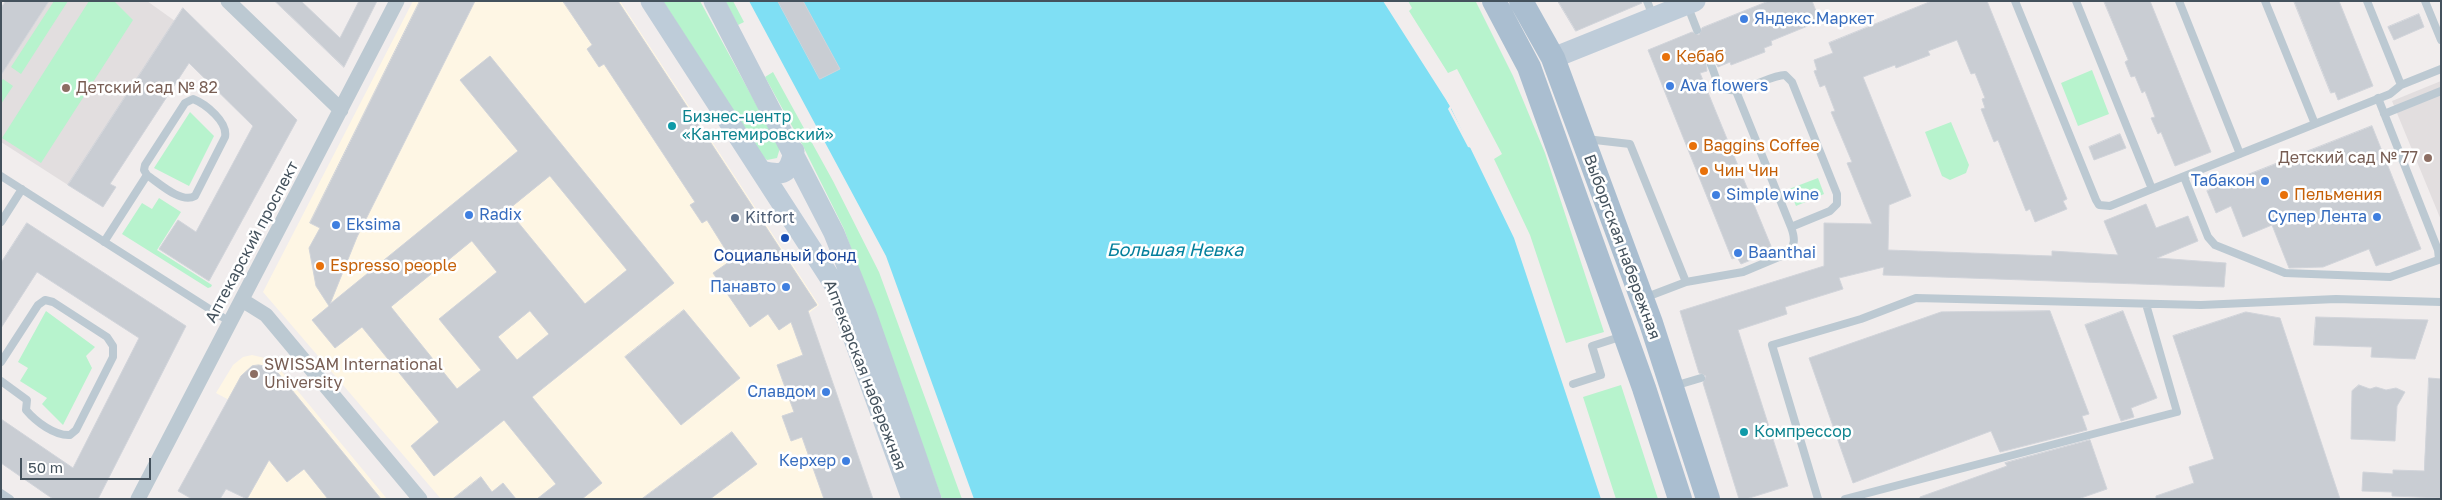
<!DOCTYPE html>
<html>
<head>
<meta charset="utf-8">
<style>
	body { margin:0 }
	#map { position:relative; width:2442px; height:500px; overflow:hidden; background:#f1eded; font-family:"Golos Text",sans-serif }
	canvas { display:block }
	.frame { position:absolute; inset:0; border:2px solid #44525d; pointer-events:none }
	.scale { position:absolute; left:20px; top:458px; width:131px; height:22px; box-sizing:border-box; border:2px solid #44525d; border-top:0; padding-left:6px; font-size:15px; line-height:18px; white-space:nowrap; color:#44525d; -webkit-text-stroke:4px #fff; paint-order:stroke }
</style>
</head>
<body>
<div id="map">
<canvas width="2442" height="500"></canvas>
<div class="frame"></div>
<div class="scale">50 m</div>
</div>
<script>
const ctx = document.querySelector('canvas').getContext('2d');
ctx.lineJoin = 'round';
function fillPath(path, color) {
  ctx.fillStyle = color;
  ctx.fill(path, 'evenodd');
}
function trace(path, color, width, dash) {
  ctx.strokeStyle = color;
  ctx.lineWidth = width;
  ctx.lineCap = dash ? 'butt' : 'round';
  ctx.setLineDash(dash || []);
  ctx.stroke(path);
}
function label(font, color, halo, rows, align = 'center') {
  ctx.font = font + ' "Golos Text",sans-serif';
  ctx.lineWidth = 5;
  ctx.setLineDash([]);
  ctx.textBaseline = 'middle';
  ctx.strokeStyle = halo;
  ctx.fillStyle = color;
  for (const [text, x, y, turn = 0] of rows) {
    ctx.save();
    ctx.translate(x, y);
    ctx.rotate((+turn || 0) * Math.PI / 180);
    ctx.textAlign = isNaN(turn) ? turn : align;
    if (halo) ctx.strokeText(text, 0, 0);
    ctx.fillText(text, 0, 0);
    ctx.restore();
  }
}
const commercial = new Path2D(`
	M413 1H620L819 305 809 313 873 499H441L263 292Z
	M252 355 269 359 278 367 387 499H247L229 400 216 393 233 365 243 357Z`);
const education = new Path2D(`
	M49 1H147L175 21 68 185 1 142V75Z
	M2441 81V220L2392 101Z`);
const green = new Path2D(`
	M54 1H68L21 74 11 67Z
	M89 1H114L133 20 41 163 2 138Z
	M663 1H700L780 148 777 158 767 160 762 156Z
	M725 1H733L744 22 738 25Z
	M1408 1 1476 2 1513 76 1545 153 1604 332 1566 343 1530 235 1494 159 1502 154 1457 69 1448 73 1409 11 1412 8Z
	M2092 70 2109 114 2078 126 2061 83Z
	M773 72 833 181 879 272 962 499H942L844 229 803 146 765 77Z
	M3 79 13 86 1 104V82Z
	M190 112 214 136 189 186 154 168Z
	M1951 122 1969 165 1966 173 1950 180 1942 176 1925 132Z
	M1818 178 1824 194 1796 206 1789 189Z
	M159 198 181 212 157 250 212 285 211 287 208 288 122 234 142 203 152 209Z
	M46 311 95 347 86 356 92 368 63 425 42 404 47 398 20 381 28 368 18 362Z
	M1621 385 1658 499H1616L1583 397Z`);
const water = new Path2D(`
	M749 1H1383L1450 106 1514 238 1601 499H974L886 256Z`);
const pier = new Path2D(`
	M1449 100 1452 106 1451 109 1470 145 1474 147 1477 153 1475 154 1472 148 1468 147 1448 109 1450 106 1447 101Z`);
const building = new Path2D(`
	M6 1H49L1 75V8Z
	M275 1H301L340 38 359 1H377L344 67Z
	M420 1H475L357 237 330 304 518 151 460 80 490 56 674 283 532 397 602 483 582 499H537L556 484 504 420 434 476 411 446 439 422 362 327 335 348 312 320 329 306 316 286 309 248 320 228 310 223ZM550 176 627 270 585 304 508 210ZM472 241 497 272 439 319 481 370 457 389 391 307ZM530 311 549 334 517 360 498 337Z
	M563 1H618L817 305 808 311 873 499H824L802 437 791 441 782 416 794 412 777 365 803 355 791 322 779 330 768 314 750 327 713 273 732 260 707 220 702 223 690 205 695 202 604 64 599 67 587 49 592 45Z
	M778 1H803L840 69 820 79Z
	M1558 1H1641L1642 3 1576 31Z
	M1769 1H1812L1820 21 1771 41 1772 45 1764 48 1765 52 1731 65 1730 62 1718 67 1715 61 1709 60 1706 64 1707 71 1700 73 1773 251 1741 264 1737 257 1732 259 1648 50 1692 32 1699 35 1702 28Z
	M1932 1H1987L2067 199 2063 201 2067 209 2035 222 2030 209 2026 211 1998 140 1994 142 1981 109 1985 108 1982 99 1985 98 1975 73 1971 74 1957 40 1928 51 1930 55 1896 68 1895 65 1863 77 1911 196 1889 205 1888 250 2052 256V251L2118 255 2104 221 2146 204 2156 228 2188 216 2198 241 2157 258 2226 263 2224 287 1883 275 1884 267 1839 278 1843 289 1785 307 1787 314 1738 330 1788 486 1746 499H1739L1703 383 1706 376 1699 373 1680 311 1824 266V223L1872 224 1847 163 1852 162 1831 112 1835 111 1825 85 1820 87 1814 71 1817 70 1814 60 1833 53 1829 43Z
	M2104 1H2150L2211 152 2175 166 2161 132 2158 134 2151 118 2155 117 2145 91 2142 93 2135 76 2131 77 2125 62 2128 60Z
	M2294 1H2339L2373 86 2338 100 2335 92 2331 93Z
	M183 8 297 120 209 281 159 249 178 220 196 232 253 126 189 63 110 184 116 187 103 207 68 185Z
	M2419 14 2424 27 2394 40 2388 27Z
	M2372 126 2421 249 2376 266 2369 249 2323 267 2289 268 2272 225 2243 237 2231 206 2216 213 2207 191Z
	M2120 134 2126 148 2094 160 2089 147Z
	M27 223 186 326 98 499H53L1 463V419L73 468 139 338 37 272 1 328V263Z
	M684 310 740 378 681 425 625 357Z
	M2050 311 2089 414 2082 416 2087 430 2000 452 1991 431 1853 483 1809 358 1941 312Z
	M2123 311 2157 398 2131 408 2134 417 2121 421 2085 325Z
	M2246 312 2280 318 2340 499H2156V496L2194 483 2189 467 2214 459 2173 336Z
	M2316 317 2428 320 2415 359 2371 357 2372 347 2314 345Z
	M259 365 273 368 278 373 381 499H328L304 469 287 482 269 460 247 499 226 489 220 499H192L178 491 241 376 252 366Z
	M2429 378 2441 379V498L2392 496V492L2362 491 2363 472 2393 474V470L2424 471Z
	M2359 385 2370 389 2376 387 2386 390 2396 388 2405 392 2397 406 2395 441 2351 439 2352 391Z
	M732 432 757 464 710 499H642Z
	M2090 440 2107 489 2078 499H1920V497L2007 466 2005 463Z
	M481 477 492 492 503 483 516 499H453Z`);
const lane = new Path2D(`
	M1647 1 1653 16
	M2015 1 2096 200 2099 205 2110 206 2152 189 2076 1
	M2179 1 2240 154
	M2265 1 2315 124
	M2367 1 2401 85 2441 69
	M2425 1 2441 40
	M1688 7 1697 30
	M1711 65C1714 71 1715 78 1719 84 1731 102 1767 75 1785 75L1792 82 1837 194V204L1830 211 1791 227 1736 91
	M2378 98 2438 250 2439 259
	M2384 114 2441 91
	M1586 139 1630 144 1686 282
	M1 176 230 322
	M2184 177 2208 237 2215 245 2285 273 2390 277 2441 259
	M2152 189 2390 94 2401 85
	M1 222 22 189
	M104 242 147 175C159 183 181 204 195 196L225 137C228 122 206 104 193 99L185 103 145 165 144 170 147 175
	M1644 298 1686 282 1743 272 1786 254C1796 246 1795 238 1791 227
	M1 362 38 305 45 300 53 302 107 337 113 346V357L76 430 70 435C55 436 36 422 26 410L27 400 1 381
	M1573 384 1601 375 1592 346 1623 336
	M1674 386 1701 378
	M1 493 10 499
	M1818 499 1772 345 1861 319 1916 298 2201 305 2336 299 2441 302
	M1845 499 2177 412 2146 304`);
const street = new Path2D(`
	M228 1 341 110
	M242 300 266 315 420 499
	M138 499 397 1`);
const secondary = new Path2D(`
	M651 1 834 284 912 499
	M714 1 834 233 866 313 931 499
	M1553 58 1695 1
	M761 171C783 176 789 175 794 151`);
const primary = new Path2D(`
	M1494 1 1529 67 1644 388 1680 499
	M1521 1 1553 58 1651 323 1708 499`);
const markers = [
	[1744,19,5,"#3f7fe0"],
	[1666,57,5,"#e8710a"],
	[1670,86,5,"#3f7fe0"],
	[66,88,5,"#8d6e63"],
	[672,126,5,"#0f9aa8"],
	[1693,146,5,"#e8710a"],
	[2428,158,5,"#8d6e63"],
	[1704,171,5,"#e8710a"],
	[2265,181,5,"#3f7fe0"],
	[1716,195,5,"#3f7fe0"],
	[2284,195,5,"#e8710a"],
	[469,215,5,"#3f7fe0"],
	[2377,217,5,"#3f7fe0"],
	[735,218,5,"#5c6f8a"],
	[336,225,5,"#3f7fe0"],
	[785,238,5,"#1a4fb4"],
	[1738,253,5,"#3f7fe0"],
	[320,266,5,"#e8710a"],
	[786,287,5,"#3f7fe0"],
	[254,374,5,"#8d6e63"],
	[826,392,5,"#3f7fe0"],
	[1744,432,5,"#0f9aa8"],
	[846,461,5,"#3f7fe0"]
];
const shopNames = [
	["Яндекс.Маркет",1754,19],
	["Ava flowers",1680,86],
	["Табакон",2255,181,"right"],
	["Simple wine",1726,195],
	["Radix",479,215],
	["Супер Лента",2367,217,"right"],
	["Eksima",346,225],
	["Baanthai",1748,253],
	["Панавто",776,287,"right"],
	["Славдом",816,392,"right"],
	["Керхер",836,461,"right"]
];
const foodNames = [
	["Кебаб",1676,57],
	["Baggins Coffee",1703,146],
	["Чин Чин",1714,171],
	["Пельмения",2294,195],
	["Espresso people",330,266]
];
const educationNames = [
	["Детский сад № 82",76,88],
	["Детский сад № 77",2418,158,"right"],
	["SWISSAM International",264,365],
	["University",264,383]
];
const cultureNames = [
	["Бизнес-центр",682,117],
	["«Кантемировский»",682,135],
	["Компрессор",1754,432]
];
const serviceNames = [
	["Kitfort",745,218]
];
const streetNames = [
	["Аптекарский проспект",252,242,-62],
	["Выборгская набережная",1622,247,70],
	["Аптекарская набережная",865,375,69]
];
const transitNames = [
	["Социальный фонд",785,256]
];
const waterNames = [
	["Большая Невка",1175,250]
];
fillPath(commercial, '#fef6e4');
fillPath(education, '#e2dedf');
fillPath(green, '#b7f3cd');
fillPath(water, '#7fdff4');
fillPath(pier, '#f1eded');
fillPath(building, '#c9cdd3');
trace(building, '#d1d4da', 1);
trace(lane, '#bcc9d2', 8);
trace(street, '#bcc9d2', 15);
trace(secondary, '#beccd9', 21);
trace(primary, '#aabed0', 24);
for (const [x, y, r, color] of markers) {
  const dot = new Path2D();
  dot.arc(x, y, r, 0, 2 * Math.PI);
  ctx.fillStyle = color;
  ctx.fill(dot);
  trace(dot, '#fff', 2);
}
label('16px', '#366cbe', '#fff', shopNames, 'left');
label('16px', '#c56008', '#fff', foodNames, 'left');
label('16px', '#785e54', '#fff', educationNames, 'left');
label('16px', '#0d838f', '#fff', cultureNames, 'left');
label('16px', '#4e5e75', '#fff', serviceNames, 'left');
label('16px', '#44525d', '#fff', streetNames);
label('16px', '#164399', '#fff', transitNames);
label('italic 18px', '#037f9c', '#fff', waterNames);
</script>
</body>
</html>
